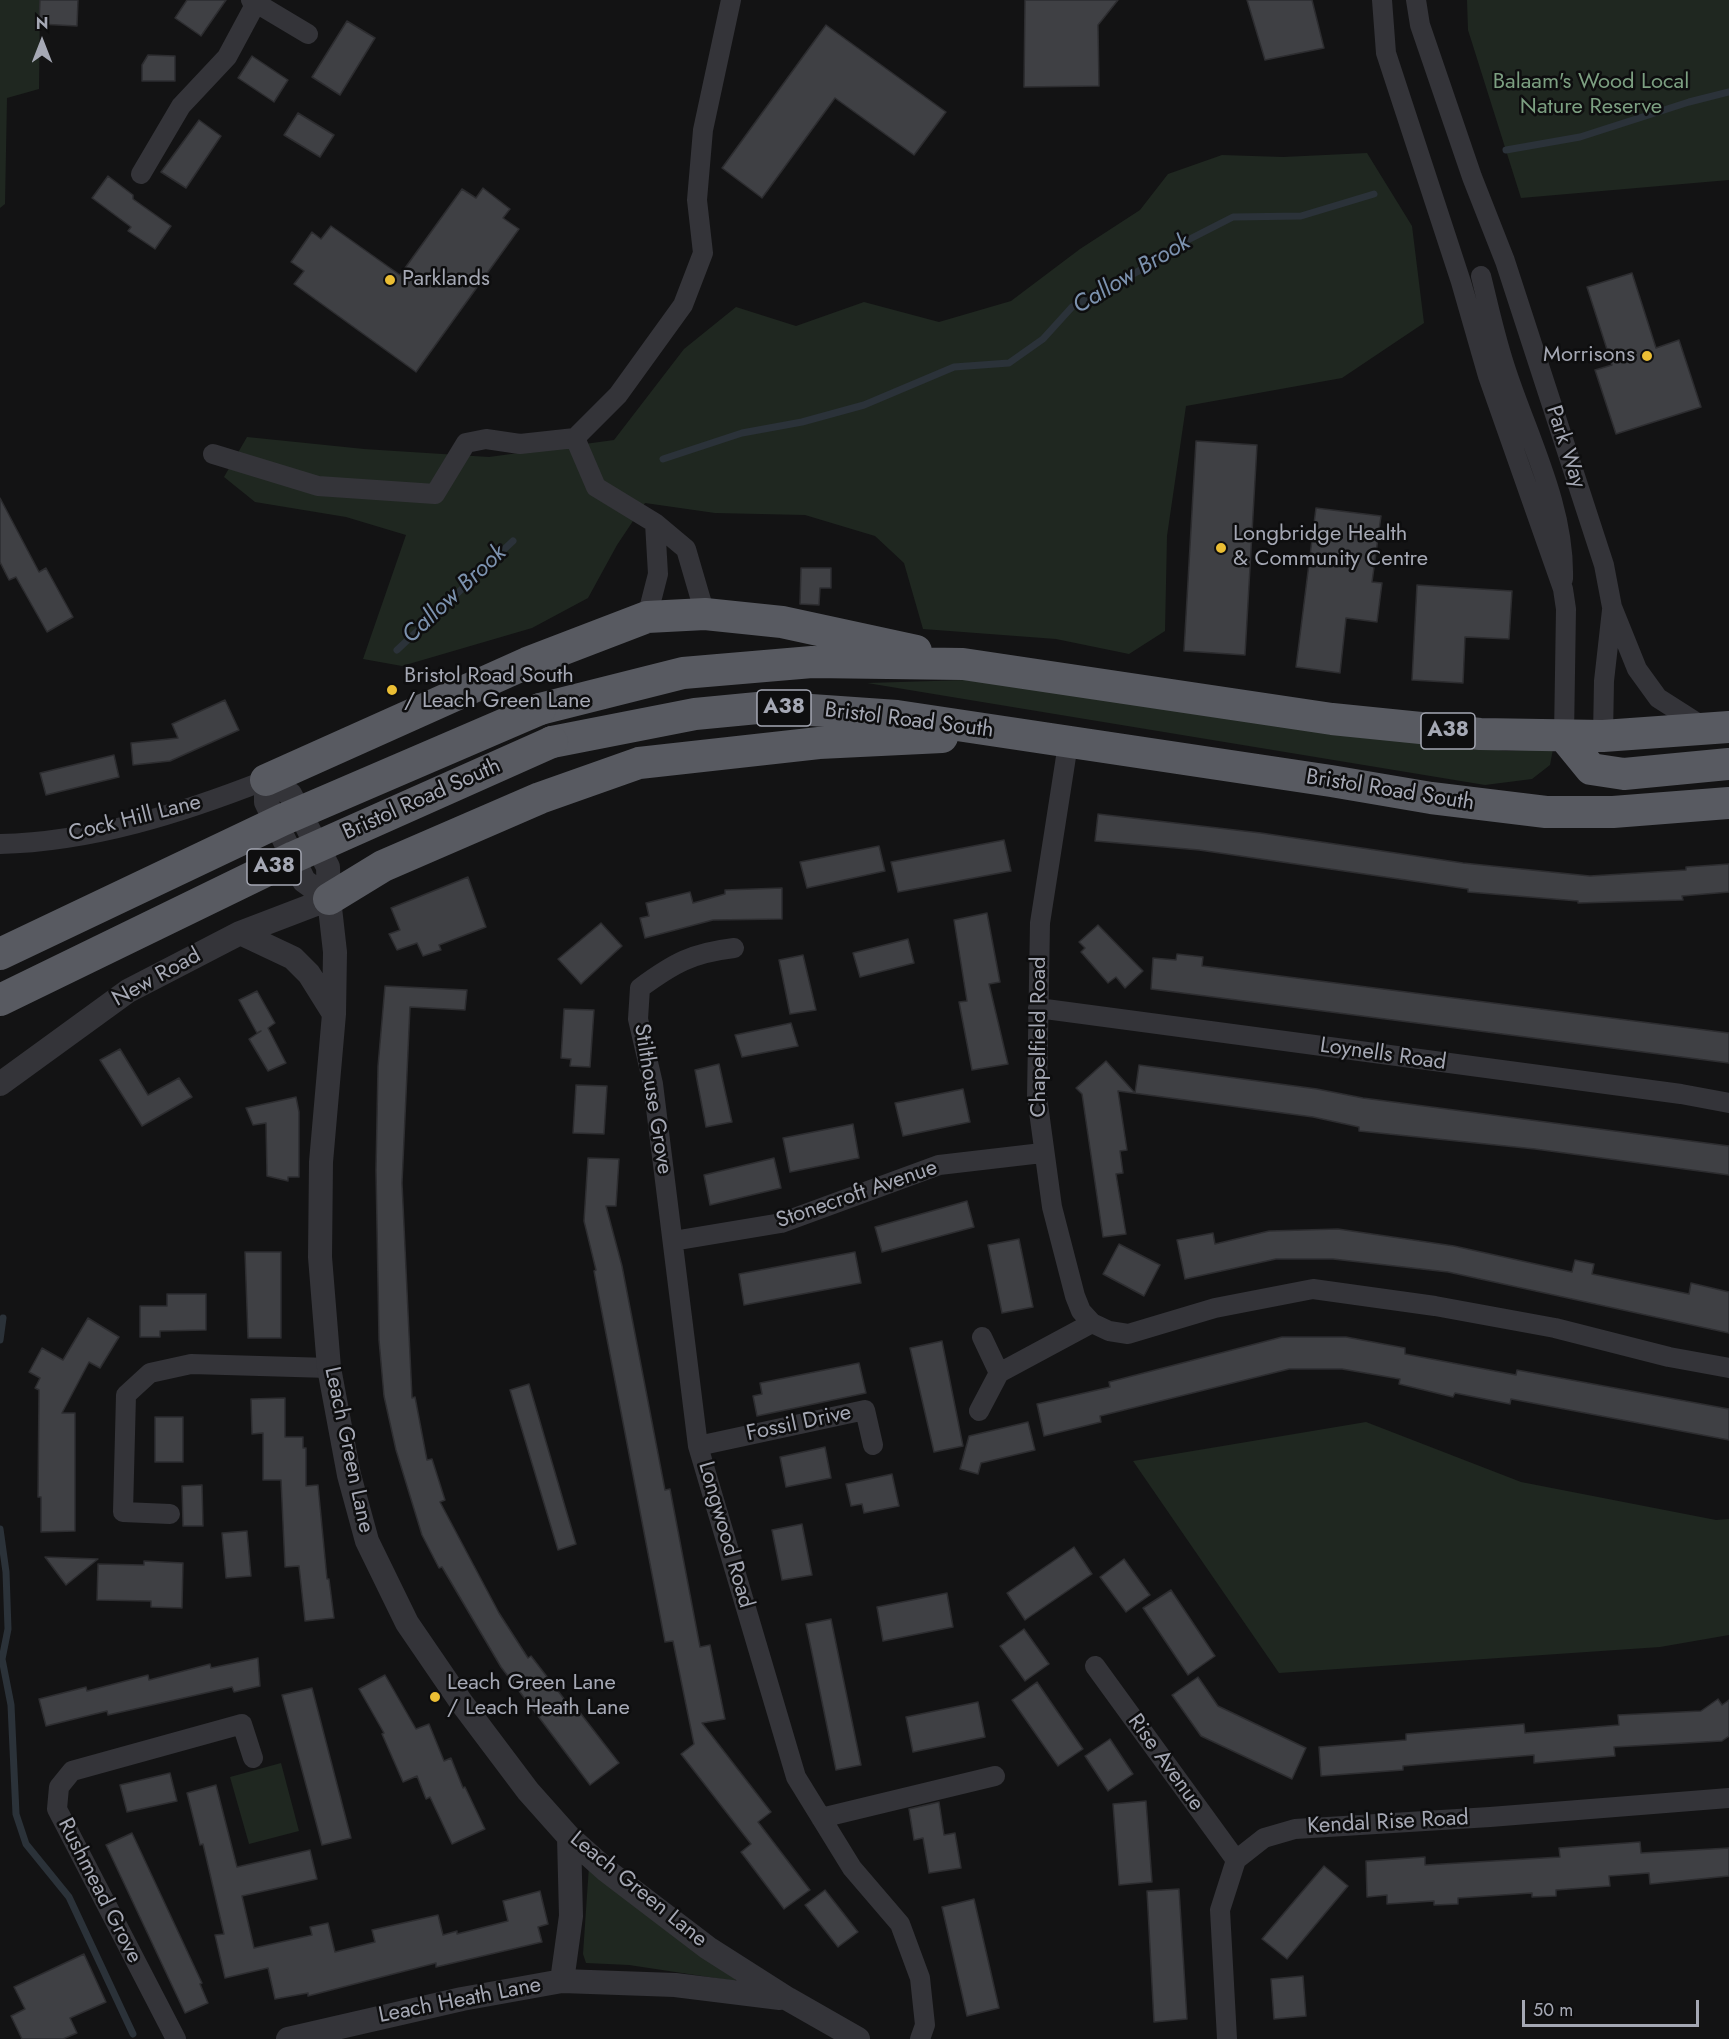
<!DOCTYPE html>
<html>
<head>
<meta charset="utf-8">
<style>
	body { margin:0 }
	#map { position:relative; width:1729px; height:2039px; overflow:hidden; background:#131314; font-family:Jost,sans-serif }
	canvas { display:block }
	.north { position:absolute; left:12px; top:12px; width:60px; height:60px; -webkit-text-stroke:4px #0e0e0f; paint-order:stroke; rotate:0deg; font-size:16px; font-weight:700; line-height:24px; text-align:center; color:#a5a8b4 }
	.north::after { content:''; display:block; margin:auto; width:21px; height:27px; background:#a5a8b4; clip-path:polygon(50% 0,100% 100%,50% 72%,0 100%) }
	.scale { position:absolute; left:1522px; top:2000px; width:177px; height:27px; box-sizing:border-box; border:3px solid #a5a8b4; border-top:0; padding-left:8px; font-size:18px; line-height:21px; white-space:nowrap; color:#a5a8b4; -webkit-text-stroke:4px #0e0e0f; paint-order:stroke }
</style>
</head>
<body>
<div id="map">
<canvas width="1729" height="2039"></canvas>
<div class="north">N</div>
<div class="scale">50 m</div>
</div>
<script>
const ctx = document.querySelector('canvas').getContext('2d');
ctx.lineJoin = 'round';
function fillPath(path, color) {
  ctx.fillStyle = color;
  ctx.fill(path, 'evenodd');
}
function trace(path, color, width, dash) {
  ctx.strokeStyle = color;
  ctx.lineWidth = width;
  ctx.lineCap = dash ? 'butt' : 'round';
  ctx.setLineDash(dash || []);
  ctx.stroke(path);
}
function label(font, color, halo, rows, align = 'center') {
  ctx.font = font + ' Jost,sans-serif';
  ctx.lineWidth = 5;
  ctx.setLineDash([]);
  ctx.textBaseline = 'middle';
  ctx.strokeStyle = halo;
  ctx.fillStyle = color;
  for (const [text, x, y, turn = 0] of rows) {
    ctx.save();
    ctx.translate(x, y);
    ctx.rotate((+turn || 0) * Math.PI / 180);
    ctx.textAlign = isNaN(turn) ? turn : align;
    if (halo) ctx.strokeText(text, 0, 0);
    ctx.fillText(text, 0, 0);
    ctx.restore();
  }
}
const green = new Path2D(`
	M0 0H40L39 89 7 98 5 204 0 208Z
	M1467 0H1729V180L1521 198 1468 30Z
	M1367 153 1412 226 1424 323 1342 378 1186 406 1167 536 1165 631 1129 654 1056 639 923 629 904 563 875 536 805 515 715 513 645 503 617 545 588 598 532 628 402 666 363 659 406 535 346 517 255 502 224 477 247 437 364 449 489 457 614 440 684 349 736 307 796 326 864 302 939 322 1011 301 1080 249 1140 210 1168 174 1222 155 1283 157Z
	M966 680 1506 751 1553 749 1550 765 1532 779 1485 785 867 683Z
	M1366 1422 1521 1482 1716 1520 1729 1519V1635L1660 1647 1279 1673 1133 1461Z
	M281 1763 299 1831 249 1844 230 1777Z
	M589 1866 737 1976 735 1981 629 1965 586 1963 583 1954Z`);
const stream = new Path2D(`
	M1506 150 1580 137 1689 102 1729 92
	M663 459 742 433 802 422 864 405 954 367 1009 363 1043 339 1072 307 1137 272 1184 242 1233 217 1301 216 1374 194
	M397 650 513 541
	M0 1340 3 1318
	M0 1529 6 1572 8 1629 2 1659 11 1705 16 1814 26 1844 69 1897 133 2034`);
const building = new Path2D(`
	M40 0H78L77 26 39 24Z
	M187 0H226L201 36 175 18Z
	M1025 0H1118L1098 25 1099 86 1024 87Z
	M1247 0H1312L1324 48 1265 60Z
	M347 21 375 38 340 95 312 77Z
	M826 25 946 112 914 155 835 98 762 198 722 168Z
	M148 55 175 56V81H142V65Z
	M252 56 288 80 274 102 238 78Z
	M298 113 334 135 320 157 284 135Z
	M199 120 221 136 186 188 161 172Z
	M108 176 133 195V199L171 226 155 249 128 231 131 227 92 198Z
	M483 188 510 209 503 218 519 229 416 372 294 284 304 271 291 262 312 232 321 239 331 226 400 275 462 189 476 198Z
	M1632 273 1656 348 1679 340 1701 407 1616 434 1595 370 1612 365 1587 287Z
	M1196 441 1257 445 1245 655 1184 651Z
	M0 498 39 572 46 568 73 617 47 632 16 577 9 580 0 562Z
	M1316 508 1381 516 1372 582 1382 583 1377 622 1346 618 1340 673 1296 667Z
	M801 568H831V588H820L819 605 800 604Z
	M1417 585 1512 591 1509 639 1465 637 1463 683 1412 680Z
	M225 700 239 730 170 761 133 765 131 743 178 738 172 724Z
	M114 755 119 777 46 795 40 773Z
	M1098 814 1261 833 1463 863 1590 876 1686 870V867L1729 864V892L1682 896 1683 900 1578 903V901L1468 892V889L1199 850 1095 841Z
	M1004 840 1011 871 898 892 891 862Z
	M879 846 885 871 807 888 800 862Z
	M468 877 486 927 439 945 441 950 423 956 417 943 397 950 389 934 400 930 391 908Z
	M782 888V919L713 920 645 938 640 918 649 916 646 903 690 892 693 903 725 894V890Z
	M987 913 1000 982 989 984 1008 1064 972 1070 959 1002 967 1001 954 920Z
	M601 923 622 946 581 984 558 959Z
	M1098 925 1143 971 1125 988 1116 977 1108 983 1081 952 1085 948 1079 942Z
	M908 939 914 963 860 977 853 953Z
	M1177 954 1203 957 1202 966 1729 1033V1063L1151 989 1153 958 1176 960Z
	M803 955 816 1010 790 1014 779 960Z
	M385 986 467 990 465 1010 410 1007 402 1183 412 1398 415 1397 427 1460 432 1459 445 1500 440 1502 499 1613 528 1658 531 1656 568 1704 571 1701 619 1763 590 1785 501 1667 442 1567 439 1568 422 1535 396 1450 384 1396 379 1340 376 1170 378 1066Z
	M257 991 275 1023 268 1028 286 1063 268 1071 249 1039 261 1031 257 1033 239 1000Z
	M564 1009 594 1010 590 1067 570 1066 571 1059 561 1058Z
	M791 1023 798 1046 742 1057 735 1035Z
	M120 1049 148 1095 179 1078 192 1097 142 1126 100 1060Z
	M1106 1061 1135 1093 1139 1065 1317 1089 1363 1098 1729 1146V1175L1535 1149 1359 1131V1127L1313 1117 1118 1091 1127 1150 1120 1151 1123 1173 1116 1174 1126 1234 1103 1237 1082 1094 1076 1088Z
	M719 1064 732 1122 706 1127 695 1070Z
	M576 1085 607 1086 604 1134 573 1133Z
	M963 1089 970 1122 903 1136 895 1103Z
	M296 1097 299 1112V1177H288V1181L267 1176 266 1123 253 1125 246 1108Z
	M853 1124 859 1158 790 1172 783 1138Z
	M588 1158 619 1159 616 1206H606L622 1266 665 1490 670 1489 700 1647 710 1645 725 1719 702 1723 771 1812 758 1822 810 1890 784 1909 741 1852 751 1844 681 1754 694 1744 673 1641 665 1642 594 1271 596 1270 584 1221Z
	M774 1158 781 1188 710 1205 704 1175Z
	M967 1201 974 1227 882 1252 875 1227Z
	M1338 1229 1454 1246 1572 1272 1575 1260 1594 1264 1592 1274 1689 1294 1691 1283 1729 1292V1333L1448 1272 1333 1259H1276L1185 1279 1177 1240 1213 1233 1215 1244 1269 1231Z
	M1019 1239 1033 1307 1002 1313 988 1245Z
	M1119 1244 1160 1265 1144 1296 1103 1274Z
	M245 1252H281V1338H248Z
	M855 1252 861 1283 744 1305 739 1274Z
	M167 1294H206V1330L160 1331V1337H140V1306H167Z
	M88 1318 119 1337 100 1368 89 1362 62 1413H75V1531L41 1532V1497H38L39 1390 35 1388 40 1378 29 1372 42 1348 63 1360Z
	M1282 1337H1346L1405 1348V1354L1516 1375 1517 1370 1729 1409V1440L1511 1399 1510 1404 1455 1393 1453 1397 1399 1384 1400 1379 1342 1369H1289L1100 1416 1101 1422 1044 1436 1037 1404 1110 1387 1109 1382Z
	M942 1341 963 1446 934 1452 910 1348Z
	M859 1363 866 1393 757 1416 753 1396 762 1394 760 1383Z
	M529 1384 576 1544 558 1550 510 1390Z
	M285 1398V1437H303V1448H306V1486L318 1485 327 1579H329L334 1618 305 1621 299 1566 285 1567 281 1480H263V1433L252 1434 251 1399Z
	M155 1417H183V1462H155Z
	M1028 1422 1035 1450 981 1463 978 1474 960 1469 969 1436Z
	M825 1447 831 1478 786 1487 780 1457Z
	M892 1474 899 1506 864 1513 862 1504 851 1506 846 1484Z
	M202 1485 203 1526H183L182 1486Z
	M802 1524 812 1575 782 1580 772 1530Z
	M247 1531 251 1576 226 1578 222 1533Z
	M1074 1547 1092 1574 1025 1620 1007 1593Z
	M45 1557 98 1559 66 1585Z
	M1124 1559 1150 1595 1126 1612 1100 1577Z
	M144 1561 183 1563 182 1608 151 1607V1601L97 1600 98 1564 144 1565Z
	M1171 1590 1215 1656 1188 1675 1143 1608Z
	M947 1593 953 1627 883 1641 877 1607Z
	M831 1619 861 1765 836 1770 806 1624Z
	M1024 1629 1049 1664 1025 1681 1000 1646Z
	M258 1658 260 1686 234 1692 232 1687 108 1715 107 1711 46 1726 39 1699 86 1687 87 1691 148 1675 149 1680 210 1664 211 1668Z
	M385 1675 416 1729 429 1724 444 1761 451 1758 463 1788 465 1787 485 1829 452 1844 430 1797 426 1799 417 1776 403 1782 382 1734 384 1733 359 1689Z
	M1198 1677 1218 1706 1306 1748 1292 1779 1201 1736 1172 1695Z
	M1037 1682 1083 1749 1058 1766 1012 1700Z
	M312 1688 351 1838 322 1845 282 1695Z
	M1718 1699 1722 1705 1729 1700V1736L1722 1741 1614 1747 1615 1756 1534 1763V1755L1403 1766V1770L1321 1776 1319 1747 1406 1740V1734L1524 1724 1525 1733 1619 1725 1618 1715 1701 1711Z
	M978 1702 985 1737 913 1752 906 1717Z
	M1110 1739 1133 1774 1108 1791 1085 1756Z
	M170 1773 177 1801 127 1812 120 1785Z
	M216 1785 237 1867 310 1850 317 1879 242 1896 254 1948 312 1935 310 1927 328 1923 335 1952 375 1942 372 1930 438 1915 443 1935 457 1931V1934L508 1921 503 1901 540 1891 548 1924 538 1927 542 1942 436 1967V1963L308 1996V1993L275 1999 268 1968 225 1978 215 1935 224 1934 203 1844 200 1845 187 1793Z
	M1146 1801 1152 1882 1119 1885 1113 1804Z
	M939 1802 944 1835 955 1833 961 1868 929 1873 923 1838 914 1840 909 1809Z
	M132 1833 202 1983 200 1984 208 2003 185 2013 106 1845Z
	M1640 1842 1641 1853 1729 1848V1876L1650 1884 1649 1873 1609 1876 1610 1886 1556 1890V1896L1532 1897V1893L1458 1898V1904L1434 1905V1901L1387 1904V1895L1367 1897 1366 1861 1425 1857V1865L1560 1857 1559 1848Z
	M1324 1866 1348 1886 1287 1959 1262 1939Z
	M1179 1889 1187 2019 1154 2022 1147 1891Z
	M825 1890 858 1932 838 1947 805 1905Z
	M974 1899 999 2008 967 2016 942 1907Z
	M84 1954 106 2002 70 2018 77 2033 63 2039H22L11 2016 25 2009 14 1987Z
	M1303 1976 1306 2016 1274 2019 1271 1979Z`);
const minor = new Path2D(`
	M251 0 308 34
	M1382 0 1386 53 1461 282 1488 376 1563 589 1566 609 1564 736
	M1416 0 1420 25 1472 177 1505 261 1604 565 1612 607 1637 669 1658 698 1705 728
	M141 174 181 106 227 57 256 3
	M1481 276C1489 308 1496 342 1507 373 1529 439 1565 508 1563 579
	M575 438 596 487 655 523 686 549 705 614
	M213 454 318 486 435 494 466 443 486 439 520 444 575 438 618 395 683 305 703 253 697 200 703 130 731 0
	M647 617 658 574 655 523
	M1603 736 1604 681 1612 610
	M1068 744 1040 923 1037 1097 1052 1207 1075 1296 1081 1311 1092 1323 1109 1331 1128 1334 1215 1308 1313 1289 1435 1306 1555 1328 1669 1357 1729 1368
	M0 844C91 842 182 813 266 780
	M734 948C692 953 674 963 640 988L638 1019 653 1084 698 1446 796 1777 852 1868 900 1924 920 1978 925 2025 920 2039
	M1038 1008 1681 1094 1729 1103
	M673 1241 781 1223 939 1165 1042 1153
	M999 1373 1092 1323
	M979 1411 999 1373 982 1337
	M698 1446 865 1410 873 1445
	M170 1514 123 1512 126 1395 150 1373 191 1364 329 1368
	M1095 1666 1236 1860
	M821 1818 995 1776
	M176 2039 57 1809 59 1787 72 1771 242 1724 253 1758
	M1227 2039 1220 1910 1236 1860 1264 1838 1295 1829 1490 1817 1729 1798`);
const tertiary = new Path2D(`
	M266 780 290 794 328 867 329 899 335 952 334 1014 321 1162 320 1257 329 1368 349 1475 367 1541 407 1623 461 1702 528 1791 569 1837 607 1871 708 1948 788 1999 858 2039
	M266 780V802L304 881 329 899
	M240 933 293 958 309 974 334 1014
	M0 1084 128 991 240 933 329 899
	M562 1981 571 1916 569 1837
	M288 2039 462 1999 562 1981 675 1985 780 1998`);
const trunk = new Path2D(`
	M540 709 683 673 812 662 963 664 1332 719 1480 734 1603 736 1729 727
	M1564 736 1591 769 1624 774 1729 764
	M552 742 695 714 768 707 897 716 1331 781 1431 798 1546 812H1613L1729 803
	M266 780 527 663 647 617 705 614 782 622 916 651
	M329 899 383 866 540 798 639 763 819 743 942 737`);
const trunkBridge = new Path2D(`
	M0 954 282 820 540 709
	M0 1000 294 857 552 742`);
const markers = [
	[390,280,6,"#ebbe34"],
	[1647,356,6,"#ebbe34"],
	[1221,548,6,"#ebbe34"],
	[392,690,6,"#ebbe34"],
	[435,1697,6,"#ebbe34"]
];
const shields = [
	[784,708,54],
	[1448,731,54],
	[274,867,54]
];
const shieldNames = [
	["A38",784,708],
	["A38",1448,731],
	["A38",274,867]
];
const parkNames = [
	["Balaam's Wood Local",1591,83],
	["Nature Reserve",1591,108]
];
const poiNames = [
	["Parklands",402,280],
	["Morrisons",1635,356,"right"],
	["Longbridge Health",1233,535],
	["& Community Centre",1233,560],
	["Bristol Road South",404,677],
	["/ Leach Green Lane",404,702],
	["Leach Green Lane",447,1684],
	["/ Leach Heath Lane",447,1709]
];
const streetNames = [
	["Park Way",1565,447,72],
	["Bristol Road South",909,721,7],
	["Bristol Road South",1390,791,9],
	["Bristol Road South",422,800,-24],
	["Cock Hill Lane",135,819,-14],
	["New Road",157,978,-29],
	["Chapelfield Road",1040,1037,-90],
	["Loynells Road",1383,1055,8],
	["Stilthouse Grove",652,1099,81],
	["Stonecroft Avenue",857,1195,-19],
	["Fossil Drive",799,1424,-12],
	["Leach Green Lane",348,1450,78],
	["Longwood Road",725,1535,74],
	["Rise Avenue",1165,1763,54],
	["Kendal Rise Road",1388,1823,-3],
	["Leach Green Lane",638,1890,39],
	["Rushmead Grove",99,1891,63],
	["Leach Heath Lane",460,2001,-11]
];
const waterNames = [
	["Callow Brook",1132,275,-31],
	["Callow Brook",455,595,-43]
];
fillPath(green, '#1f2720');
trace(stream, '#2b3239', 7);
fillPath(building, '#3f4044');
trace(building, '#2d2d30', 1.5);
trace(minor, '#343439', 20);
trace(tertiary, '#343439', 24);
trace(trunk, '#585a61', 32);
trace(trunkBridge, '#585a61', 32);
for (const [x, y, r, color] of markers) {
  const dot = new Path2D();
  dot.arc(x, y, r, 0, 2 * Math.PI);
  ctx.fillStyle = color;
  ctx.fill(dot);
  trace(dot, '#0e0e0f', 2);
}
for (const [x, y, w] of shields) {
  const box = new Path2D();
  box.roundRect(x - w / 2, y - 18, w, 36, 4.5);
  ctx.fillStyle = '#0e0e0f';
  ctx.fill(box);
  trace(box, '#a5a8b4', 1.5);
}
label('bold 21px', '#a5a8b4', null, shieldNames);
label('22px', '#7c9f81', '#0e0e0f', parkNames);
label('22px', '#a5a8b4', '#0e0e0f', poiNames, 'left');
label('22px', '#a5a8b4', '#0e0e0f', streetNames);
label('italic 24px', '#7c92af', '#0e0e0f', waterNames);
</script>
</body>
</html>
